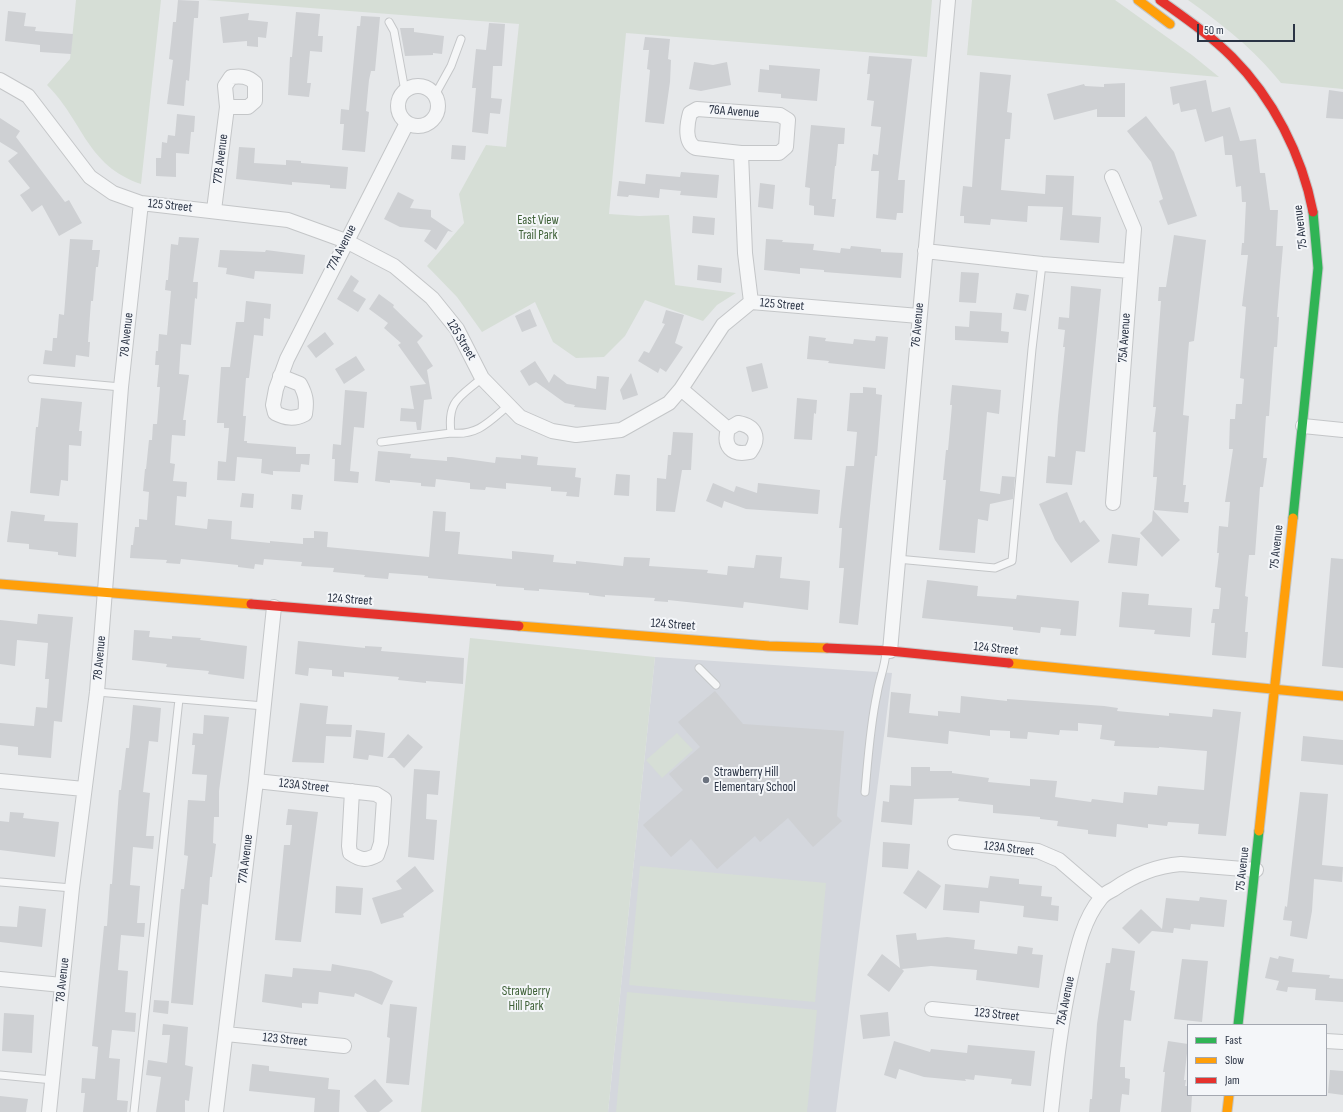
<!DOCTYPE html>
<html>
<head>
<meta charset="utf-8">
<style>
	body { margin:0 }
	#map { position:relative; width:1343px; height:1112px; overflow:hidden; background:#e6e8ea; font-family:"Sofia Sans Condensed",sans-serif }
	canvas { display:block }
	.legend { position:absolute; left:1187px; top:1024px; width:140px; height:72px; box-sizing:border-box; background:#f4f6f9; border:1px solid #a4a8b1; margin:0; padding:5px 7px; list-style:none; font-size:12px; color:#2b3445 }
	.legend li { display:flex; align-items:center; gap:8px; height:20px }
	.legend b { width:20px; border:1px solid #a4a8b1 }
	.scale { position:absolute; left:1197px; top:24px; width:98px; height:18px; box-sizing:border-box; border:2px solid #2b3445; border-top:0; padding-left:5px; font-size:12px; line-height:14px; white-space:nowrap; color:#2b3445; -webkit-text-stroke:3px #f4f6f9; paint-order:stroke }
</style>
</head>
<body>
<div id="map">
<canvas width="1343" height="1112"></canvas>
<ul class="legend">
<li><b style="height:5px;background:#30b455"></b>Fast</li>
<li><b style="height:5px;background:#ff9f0a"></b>Slow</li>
<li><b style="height:5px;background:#e5322d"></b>Jam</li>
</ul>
<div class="scale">50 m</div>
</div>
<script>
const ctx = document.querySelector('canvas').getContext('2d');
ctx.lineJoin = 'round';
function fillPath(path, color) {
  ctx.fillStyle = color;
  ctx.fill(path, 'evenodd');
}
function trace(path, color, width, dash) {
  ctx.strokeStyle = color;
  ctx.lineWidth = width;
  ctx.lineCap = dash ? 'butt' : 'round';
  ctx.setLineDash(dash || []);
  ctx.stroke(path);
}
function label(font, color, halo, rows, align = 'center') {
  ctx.font = font + ' "Sofia Sans Condensed",sans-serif';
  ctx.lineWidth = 4;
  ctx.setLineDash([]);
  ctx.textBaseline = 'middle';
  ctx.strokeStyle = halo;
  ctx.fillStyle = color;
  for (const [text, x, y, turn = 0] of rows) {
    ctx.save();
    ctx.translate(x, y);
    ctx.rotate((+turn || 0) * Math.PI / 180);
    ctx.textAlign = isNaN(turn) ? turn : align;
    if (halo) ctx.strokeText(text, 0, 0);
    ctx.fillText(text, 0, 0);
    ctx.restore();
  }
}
const built = new Path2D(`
	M655 657 892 673 836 1112H608Z`);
const green = new Path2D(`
	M76 0H161L141 184C86 165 84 122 47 85L70 59Z
	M206 0H932L927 57 626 33 609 214 639 216 669 215 675 285 736 293 717 305 703 321 645 300 625 336 604 357 576 358 553 342 535 302 482 332 457 297 427 266 464 223 459 194 486 145 506 147 519 24Z
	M972 0H1115L1192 55 1219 77 967 55Z
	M1188 0H1343V89L1281 83C1253 48 1224 26 1188 0Z
	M470 638 655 657 608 1112H421Z
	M677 733 693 750 662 778 646 760Z
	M640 866 826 883 815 1002 629 985Z
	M627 992 817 1010 807 1112H616Z`);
const building = new Path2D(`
	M178 0 199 1 198 18H194L189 81 186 80 184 106 167 104 173 60 169 59 171 42 173 22H176Z
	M8 11 26 13 24 26 36 27 35 31 73 34 71 54 40 52V45L5 41Z
	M296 12 320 14 318 36H323L322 52 310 51 307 83H311L309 97 288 95 290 57H292Z
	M249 13 248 20 268 22 266 38 258 37V47L247 46V41L223 43 220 17Z
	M361 16 380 17 375 71H371L369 80 366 111 369 112 365 152 342 150 344 124H340L341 109 349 110 357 26H360Z
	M489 23 505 24 502 66H493L491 98 502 99 500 114 490 113 488 134 472 132 476 88H472L476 49 486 50Z
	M400 28H414V32L444 36 442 54 433 53V55L405 56Z
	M645 37 670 39 668 59 671 60 670 82 664 124 645 122 650 70 647 69 649 50H643Z
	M869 56 912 59 898 180H905L903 213H897L896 220 876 218 879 171H871L873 154 878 155 881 127 871 126 874 101 867 100 870 74H867Z
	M694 62 713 65 727 62 731 85 701 91 689 89Z
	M769 65 820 69 817 101 781 98V94L758 92 760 69 769 70Z
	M980 72 1011 75 1007 112 1012 113 1010 139H1005L1001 190 1045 194 1046 175 1074 176 1072 215 1101 217 1099 243 1060 240 1063 207 1028 206 1027 222 991 219 990 225 964 223V216H960L963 186 972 187Z
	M1206 80 1212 112 1230 107 1240 141 1256 139 1260 173H1265L1270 210H1278L1276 246H1283L1277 317H1279L1277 347H1274L1269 416H1266L1263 458H1267L1263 487H1260L1255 555H1249L1245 596 1248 597 1245 632H1248L1246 658 1212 655 1215 623H1211L1213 609H1219L1221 588 1215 587 1219 553H1217L1219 526 1228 527 1230 502H1225L1233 449H1229L1230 419H1235L1236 404H1242L1244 379 1240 378 1246 307 1242 306 1248 255H1241L1242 243H1244L1246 202H1242L1241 186 1236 187 1232 155H1225L1223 136 1205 142 1196 109 1181 112 1179 103 1173 105 1170 87Z
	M1125 83V117H1097V109L1054 120 1047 94 1084 84 1085 86 1104 87V84Z
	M1329 90 1343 92V119L1326 118Z
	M177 114 195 116 194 132H191L189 154 176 153V177L156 176V158H161L162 142 167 143 168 135 175 136Z
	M1146 116 1174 152 1197 216 1168 225 1159 201 1163 199 1151 162 1127 131Z
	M0 118 20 131 16 137 65 202 69 200 82 223 59 236 42 205 32 212 20 195 30 188 8 161 18 153 0 142Z
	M811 125 845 128 844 144H838L836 166H835L832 199H836L834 217 814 215V206L809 205 810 188 805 187Z
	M452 145 466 146 465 160 451 159Z
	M239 147 255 148 254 163 286 165V160L301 161V163L348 167 346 189 330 188V185L292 182V185L236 179Z
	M681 172 719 175 717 198 680 195 681 191 660 189 659 198 629 195 628 197 617 196 619 181 645 184 646 174 680 177Z
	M760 183 775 185 773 209 758 207Z
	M398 192 414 200 410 208 431 210V217L453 232 448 231 436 250 424 241 431 230 400 227 384 219Z
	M693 216 715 218 714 235 692 233Z
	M1174 235 1206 240 1194 341 1189 342 1183 415 1189 416 1183 485H1186L1184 502H1189L1188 513 1154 510 1157 477H1153L1156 432H1153L1156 407H1153L1161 301H1158L1159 287H1166Z
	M179 237 199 238 193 282H198L197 299 195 298 191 345 181 344 179 374 189 375 183 420H186L185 436 172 435 170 463 175 464 173 481 187 482 186 497 177 496 175 525 207 529 208 519 232 521 231 539 270 543V541L303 544V538H314V531L328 532 327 547 429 557 433 511 446 512 445 531 460 532 458 554 512 559V551L554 555 553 562 576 564V561L623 566 624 557 650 558 649 566 708 570 707 573 727 575 728 566 754 568 756 555 782 557 780 578 810 581 808 610 744 602 743 608 668 600V602L654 601 655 598 605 595V597L589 595V593L539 589V591L524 590V588L496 586V584L428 578V576L389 573 388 579 364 577 365 575 333 572 334 568 301 566 302 562 264 559 263 565 255 564 254 569 238 567V565L181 559 180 564 166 563 167 560 130 558 131 545H133L135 527H139V519L147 520 149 492 143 491 145 469H146L149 440H152L153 424H157L160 387H157L159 365H155L156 351H158L159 334 167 335 171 291 165 290 166 280H168L171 244 178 245Z
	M70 239 93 240 92 250H100L98 267H96L93 301H91L88 342H90L89 357 76 355 75 367 43 364 45 350 52 351 53 338H57L59 314 64 315Z
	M766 239 783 240 782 242 814 244 813 250 840 253 841 248 850 249 851 246 881 249V252L903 253 901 278 824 272V270L800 268V274L764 270Z
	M220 250 265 252 266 250 305 255 303 274 255 271 254 279 226 274 227 268 218 267Z
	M698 265 722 268 721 283 697 280Z
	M961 272 979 273 976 303 959 302Z
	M351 275 359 281 353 291 366 299 358 312 337 299Z
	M1071 286 1101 289 1085 452 1076 451 1072 485 1046 483 1048 456 1055 457 1058 416 1065 347H1063L1065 330 1058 329 1059 317 1069 318Z
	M1016 293 1029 295 1026 311 1013 309Z
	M379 294 394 305 393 307 423 336 417 342 433 366 427 370 432 399 424 400 421 430H417L416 422 400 421 401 408 414 409 410 386 426 384 398 345 401 343 384 328 388 323 369 309Z
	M246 301 271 304 270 319 264 318 263 336 254 335 249 378H246L243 416H246L244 441H247V443L296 447V454H310L309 465 301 464 300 472 273 471V475L261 473 262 459 237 457 235 481 217 480 218 461 226 462 229 428H224V423H217L221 367H230L236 322H244Z
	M530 309 537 326 522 332 515 316Z
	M666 310 684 315 675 343 683 347 666 372 660 368 658 373 638 361 644 351 649 353 665 324 662 323Z
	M970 311 1002 313 1001 331 1009 332 1008 343 955 340V326L969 327Z
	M325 332 334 344 316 358 307 346Z
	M809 336 826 338 825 341 853 344 854 339 875 341 876 336 888 337 885 369 828 363 829 361 807 359Z
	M356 356 365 370 344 384 335 369Z
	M535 361 549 383 554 374 567 384 596 389 597 376 609 377 606 410 574 407 575 405 565 403 536 382 529 386 520 371Z
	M762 363 768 388 752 392 746 367Z
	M631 373 638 395 623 400 620 390Z
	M952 385 1001 390 999 414 987 412 980 491 1000 494 1002 476 1015 477 1013 499 990 504 988 521 978 519 975 553 939 550 946 480H943L946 450H948L952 405H950Z
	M863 387 876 388V394L882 395 877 456H875L858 625 839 623 844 568H839L842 528H839L846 466H854L857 432 847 431 850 393H863Z
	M345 390 367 392 364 428 354 427 350 471 359 472 358 483 334 481 335 459H332L333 444 341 445Z
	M41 398 82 402 79 431H82L81 446 69 445 68 481 61 480 59 496 30 493 36 427H38Z
	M797 398 817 400 816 414 814 413 812 440 794 439Z
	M673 432 693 433 691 470H682L675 512 656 511 657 478 666 479 668 455H671Z
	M378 451 411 454 410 458 447 461V457H452L495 463 496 457 521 459V455L538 457 537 465 576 468 575 477 581 478 579 497 566 496 567 492 551 491V487L506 483V489L486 487 485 490 470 489V483L436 479 435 487 421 486V483L390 480V483L375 481Z
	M616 474 630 475 629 496 614 495Z
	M713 483 734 492 736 486 757 493 758 483 820 490 818 514 746 509 724 501 722 508 706 501Z
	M1067 492 1080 523 1084 520 1100 541 1071 563 1055 540 1039 504Z
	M242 493 254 494 253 508 240 507Z
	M292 494 303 495 301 510 291 509Z
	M1153 510 1180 540 1162 557 1140 533 1152 521Z
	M11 511 45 515 44 521 78 523 76 557 58 555V552L29 549V544L7 542Z
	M1112 534 1140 538 1137 566 1108 563Z
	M1331 558 1343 559V668L1322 666Z
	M927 580 978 586 977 596 1016 599 1017 595 1079 601 1076 636 1060 635 1061 629 1041 627 1040 633 1013 630V627L922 618Z
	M1122 592 1149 594 1148 605 1192 608 1190 637 1154 634 1155 630 1119 627Z
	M38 614 73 617 62 722 54 721 51 758 18 755V747L0 745V723L34 726 36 707 47 708 49 679H45L48 643 17 640 15 666 0 664V620L37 624Z
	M134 630 150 631 149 637 172 639V636L201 638 200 640 247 646 244 679 208 674 209 671 166 667 167 664 132 660Z
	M298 641 365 648V646L382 647 381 651 464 658 463 684 426 681V683L398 680 399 677 344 672V677L332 676V670L309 668 308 676 295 674Z
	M715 691 743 724 844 731 837 816 842 821 813 847 788 818 760 842 755 836 717 869 691 839 671 857 643 825 683 790 669 774 700 747 678 722Z
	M891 692 911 694 909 713 938 716V711L960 713 961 696 1007 701V699L1104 706 1118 708 1117 711 1169 716V713L1212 717 1213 709 1241 712 1226 836 1198 834 1199 824 1168 822 1167 826 1148 824V828L1117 824 1116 837 1088 834V830L1057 826 1058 821 1040 819V817L993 813V805L958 801 959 798 914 799 912 825 881 822 883 801 889 802 890 785 911 786V767H930V771H952V773L989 778 988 782 1030 786V779L1057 781 1055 797 1091 802 1092 799 1123 803 1124 792 1157 795 1158 786 1204 790 1207 751 1159 747V748L1114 746 1115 741 1100 739 1102 725 1078 723V731L1060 730 1059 735 1028 732 1027 739 1010 738V731L990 730V736L949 731 948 744 887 737Z
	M300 703 328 706 326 724 352 725 351 737 326 736 324 763 292 762Z
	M133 705 161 708 158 742 149 741 143 792 150 793 146 836H154L153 849 133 847 130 885 140 886 137 923H145L144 937 121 935 118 970 128 971 125 1012 136 1013 135 1032 112 1030 109 1058 120 1059 117 1100 128 1101 127 1112H83L85 1093H81L82 1078 95 1079 98 1047 92 1046 104 926H107L110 884H112L119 790H121L126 748H129Z
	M204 715 229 717 219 791V817H214L213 843 216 844 212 877H210L208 905 202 904 193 1005 171 1003 181 889H184L188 856 184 855 188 800 205 801 207 775 192 774 195 745H192L193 733 203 734Z
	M356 730 385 733 383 757 369 755 368 760 353 758Z
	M408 734 423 747 404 768 394 758H387Z
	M1303 736 1343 740V765L1301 761Z
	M414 769 440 771 438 795 427 794 426 819 437 820 434 860 408 857Z
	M1300 792 1328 794 1322 865 1343 867 1342 882 1314 879 1312 911 1307 939 1290 936 1292 921 1283 920 1285 906 1287 907Z
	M288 809 318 812 301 942 275 940 284 845H290L292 825H286Z
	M10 812 24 813 23 818 59 822 55 857 0 850V821L9 822Z
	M883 842 910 844 908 869 882 867Z
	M415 866 434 891 403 914 404 917 381 924 372 898 402 889 396 881Z
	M918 870 941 886 926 909 903 893Z
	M990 876 1019 879V884L1042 886 1041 896 1052 897 1051 905 1059 906 1058 921 1023 917 1024 906 980 901 979 913 943 910 945 884 988 888Z
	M336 886 363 888 361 915 335 913Z
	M1200 897 1227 900 1224 927 1191 924 1190 930 1174 928 1173 933 1152 931 1139 944 1122 928 1141 909 1162 929 1166 898 1199 901Z
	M19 906 46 909 42 947 0 942V926L17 927Z
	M916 933 917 940 947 937 975 940 974 949 1017 954 1018 946 1033 948 1032 954 1043 955 1039 988 976 980 977 970 931 966 902 969 904 971 889 992 867 975 882 954 900 968 896 935Z
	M1112 948 1135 951 1130 990 1135 991 1131 1021 1124 1020 1120 1067H1125V1078L1130 1079 1129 1095 1122 1094 1120 1112H1089L1090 1099H1092L1097 1024 1106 963H1110Z
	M1279 956 1294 959 1292 972 1330 975 1329 978 1343 979V1002L1315 1000 1316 989 1288 987 1287 992 1276 990 1279 981 1265 978 1270 957 1278 959Z
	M1182 959 1208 961 1202 1022 1174 1019Z
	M332 964 371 971 393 981 382 1005 355 993 354 997 319 992 318 1004 302 1003V1008L262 1002 265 974 292 977 293 968 331 971Z
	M154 1000 169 1001 168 1014 153 1012Z
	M390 1004 417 1007 409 1085 386 1083 390 1038 387 1037Z
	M888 1012 890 1036 863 1039 860 1015Z
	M4 1013 34 1015 32 1053 2 1051Z
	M163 1024 188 1027 185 1065 193 1067 189 1101 185 1100V1112H156L161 1077 146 1075 148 1060 167 1063 170 1035H162Z
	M894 1041 930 1052 931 1049 967 1053 968 1045 1035 1051 1031 1086 1011 1084 1012 1079 975 1075 974 1080 965 1079 966 1081 924 1077 899 1069 896 1079 884 1075Z
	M1168 1041 1188 1044 1184 1080H1186L1185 1086H1188V1095H1192L1191 1112H1161L1165 1072H1163Z
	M252 1064 269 1066V1071L329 1078 328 1089 340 1090 339 1112H314L315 1098 249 1091Z
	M1330 1070 1343 1071V1095L1328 1093Z
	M375 1079 393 1101 379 1112H367L354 1096Z
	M0 1096 28 1099 26 1112H0Z`);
const lane = new Path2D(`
	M389 22 394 31 405 91
	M435 95 451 66 461 39
	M32 379 121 387
	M451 433C447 400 460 397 482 378
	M381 442 451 433C478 436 490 421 509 405
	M897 559 995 568 1012 561 1032 349 1042 264
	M699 668 716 685
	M97 692 264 706
	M865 792C868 759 870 726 877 694 879 680 885 667 886 652
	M0 882 72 888
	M0 1075 53 1080
	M134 1112 179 699`);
const street = new Path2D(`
	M0 80 28 96 90 177 113 193 141 203 288 220 346 241 394 266 432 298 457 329 482 378 520 417 552 431 576 435 621 430 669 403 681 389 723 325 751 302 919 316
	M398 106a20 20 0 1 1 40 0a20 20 0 1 1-40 0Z
	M741 153 696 148C684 143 687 124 690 113L697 109 780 115 788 120 786 147 779 153H741L745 253 751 302
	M1112 177 1134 229 1113 503
	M214 210 227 107 225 86 231 77C241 76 248 76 255 83V101L248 107H227
	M925 251 1042 264 1130 271
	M280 376 300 384C306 395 307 402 305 414 294 420 285 418 275 413L273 405 276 389 287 359 407 123
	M681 389 728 429
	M738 423C755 426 761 437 750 452 731 456 723 446 728 429Z
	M1303 426 1343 430
	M890 651 948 0
	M0 781 84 789
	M256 781 376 794 384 799 381 843 377 855C366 861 360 860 350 853L349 846 352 791
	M955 842 1038 851 1059 860 1102 897
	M0 979 62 985
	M932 1009 1061 1022
	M226 1034 344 1046
	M1326 1041 1343 1042
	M49 1112 72 888 97 692 121 387 141 203
	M216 1112 256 781 274 607
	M1051 1112C1056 1066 1061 1021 1071 976 1077 949 1083 920 1101 898 1104 894 1110 891 1114 889 1134 875 1156 866 1181 864L1256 870`);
const fast = new Path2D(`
	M1293 518 1318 268 1313 212
	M1238 1025 1259 831`);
const slow = new Path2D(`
	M1138 0 1170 24
	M0 584 251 604
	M519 626 769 646 827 648
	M1009 663 1343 696
	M1259 831 1293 518
	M1227 1112 1229 1095`);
const jam = new Path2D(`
	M1160 0C1185 18 1210 35 1232 57 1273 98 1302 155 1313 212
	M251 604 519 626
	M827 648 890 651 1009 663`);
const markers = [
	[706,780,4,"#6c737f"]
];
const streetNames = [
	["76A Avenue",734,112,4],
	["77B Avenue",221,159,-83],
	["125 Street",170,206,6],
	["75 Avenue",1301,227,-97],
	["77A Avenue",342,248,-63],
	["125 Street",782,305,5],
	["76 Avenue",918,325,-85],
	["78 Avenue",127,335,-84],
	["75A Avenue",1125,338,-86],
	["125 Street",461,340,59],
	["75 Avenue",1277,547,-84],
	["124 Street",350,600,4],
	["124 Street",673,625,4],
	["124 Street",996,649,6],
	["78 Avenue",100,658,-85],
	["123A Street",304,786,6],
	["123A Street",1009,849,7],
	["77A Avenue",246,859,-83],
	["75 Avenue",1243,869,-84],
	["78 Avenue",63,980,-84],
	["75A Avenue",1066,1001,-79],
	["123 Street",997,1015,6],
	["123 Street",285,1040,6]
];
const parkNames = [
	["East View",538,221],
	["Trail Park",538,236],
	["Strawberry",526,992],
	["Hill Park",526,1007]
];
const poiNames = [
	["Strawberry Hill",714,773],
	["Elementary School",714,788]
];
fillPath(built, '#d4d7dd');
fillPath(green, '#d6ded6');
fillPath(building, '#ced0d3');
trace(lane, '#c4c6c8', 9);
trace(street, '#c4c6c8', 16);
trace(fast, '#c4c6c8', 11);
trace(slow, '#c4c6c8', 11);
trace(jam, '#c4c6c8', 11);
trace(lane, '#f5f6f7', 7);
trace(street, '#f5f6f7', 14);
trace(fast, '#30b455', 9);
trace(slow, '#ff9f0a', 9);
trace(jam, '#e5322d', 9);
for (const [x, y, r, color] of markers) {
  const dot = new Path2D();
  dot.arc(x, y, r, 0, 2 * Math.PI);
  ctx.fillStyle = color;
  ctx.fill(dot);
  trace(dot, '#f4f6f9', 1.5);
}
label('13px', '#2b3445', '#f4f6f9', streetNames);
label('13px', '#3f6138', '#f4f6f9', parkNames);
label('13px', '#2b3445', '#f4f6f9', poiNames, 'left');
</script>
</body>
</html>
